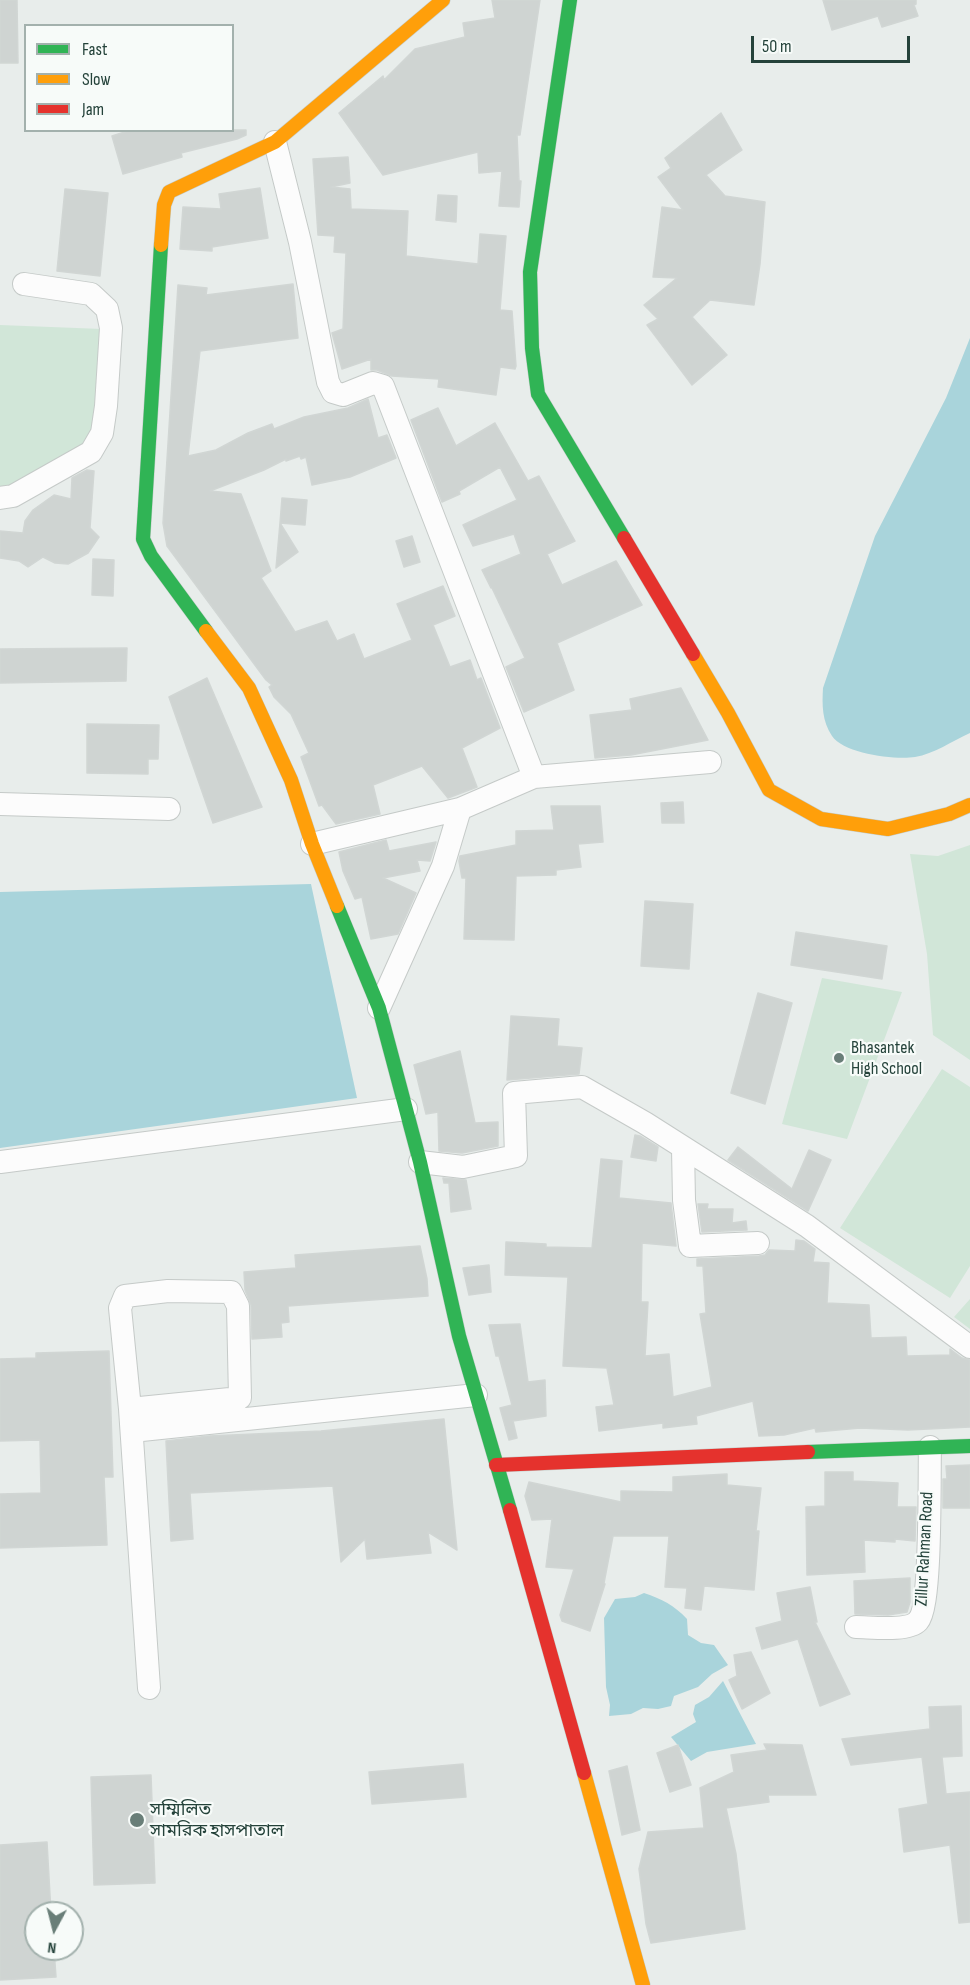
<!DOCTYPE html>
<html>
<head>
<meta charset="utf-8">
<style>
	body { margin:0 }
	#map { position:relative; width:970px; height:1985px; overflow:hidden; background:#e8edeb; font-family:"Sofia Sans Condensed",sans-serif }
	canvas { display:block }
	.legend { position:absolute; left:24px; top:24px; width:210px; height:108px; box-sizing:border-box; background:#f7fbf9; border:2px solid #a3b1ad; margin:0; padding:8px 10px; list-style:none; font-size:18px; color:#24423a }
	.legend li { display:flex; align-items:center; gap:12px; height:30px }
	.legend b { width:30px; border:2px solid #a3b1ad }
	.north { position:absolute; left:24px; top:1901px; width:60px; height:60px; box-sizing:border-box; background:#f7fbf9; border:2px solid #a3b1ad; border-radius:50%; rotate:187deg; font-size:16px; font-weight:700; line-height:24px; text-align:center; color:#24423a }
	.north::after { content:''; display:block; margin:auto; width:21px; height:27px; background:#697e78; clip-path:polygon(50% 0,100% 100%,50% 72%,0 100%) }
	.scale { position:absolute; left:751px; top:36px; width:159px; height:27px; box-sizing:border-box; border:3px solid #24423a; border-top:0; padding-left:8px; font-size:18px; line-height:21px; white-space:nowrap; color:#24423a; -webkit-text-stroke:4px #f7fbf9; paint-order:stroke }
</style>
</head>
<body>
<div id="map">
<canvas width="970" height="1985"></canvas>
<ul class="legend">
<li><b style="height:8px;background:#30b455"></b>Fast</li>
<li><b style="height:8px;background:#ff9f0a"></b>Slow</li>
<li><b style="height:8px;background:#e5322d"></b>Jam</li>
</ul>
<div class="north">N</div>
<div class="scale">50 m</div>
</div>
<script>
const ctx = document.querySelector('canvas').getContext('2d');
ctx.lineJoin = 'round';
function fillPath(path, color) {
  ctx.fillStyle = color;
  ctx.fill(path, 'evenodd');
}
function trace(path, color, width, dash) {
  ctx.strokeStyle = color;
  ctx.lineWidth = width;
  ctx.lineCap = dash ? 'butt' : 'round';
  ctx.setLineDash(dash || []);
  ctx.stroke(path);
}
function label(font, color, halo, rows, align = 'center') {
  ctx.font = font + ' "Sofia Sans Condensed","Noto Sans Bengali",sans-serif';
  ctx.lineWidth = 4.5;
  ctx.setLineDash([]);
  ctx.textBaseline = 'middle';
  ctx.strokeStyle = halo;
  ctx.fillStyle = color;
  for (const [text, x, y, turn = 0] of rows) {
    ctx.save();
    ctx.translate(x, y);
    ctx.rotate((+turn || 0) * Math.PI / 180);
    ctx.textAlign = isNaN(turn) ? turn : align;
    if (halo) ctx.strokeText(text, 0, 0);
    ctx.fillText(text, 0, 0);
    ctx.restore();
  }
}
const green = new Path2D(`
	M0 325 102 329 101 432 9 496 0 493Z
	M970 845V1060L933 1035 927 954 910 854 938 856Z
	M822 978 902 992 847 1139 782 1124Z
	M942 1069 970 1087V1266L950 1298 840 1228Z
	M970 1299V1329L954 1317Z`);
const water = new Path2D(`
	M970 338V733C952 741 934 754 915 757 895 760 844 754 832 736 822 721 822 705 823 688L875 536 946 398Z
	M311 884 357 1098 0 1148V892Z
	M644 1593C662 1599 674 1605 687 1619L688 1635 701 1643 714 1645 728 1665 712 1674 698 1687 674 1696 671 1706 658 1709 643 1708 631 1714 609 1716 610 1705 606 1687 604 1618 615 1599 635 1597Z
	M723 1681 756 1744 707 1752 691 1761 671 1737 696 1722 693 1714 695 1705 709 1697Z`);
const building = new Path2D(`
	M0 0H17L18 63H0Z
	M492 0H540L520 135H517L519 181H521L519 207 499 206 502 171 479 173 478 152 383 175 339 113 383 76 384 80 415 49 465 37 463 23 495 18Z
	M823 0H916V4L914 5 918 16 882 27 878 16 832 30Z
	M721 113 742 150 706 175 725 196 765 202 760 264 754 305 710 300 692 317 727 355 692 385 647 325 658 319 644 305 677 278 653 277 662 207 683 210 658 177 671 168 665 158Z
	M131 130H246V135L237 139 181 153 182 157 123 174 112 136Z
	M348 157 350 183 331 187 350 189 351 209 408 211 406 256 478 264 480 234 506 236 500 310 512 311 516 366 515 369 500 367 496 395 438 387 439 379 392 376 377 370H371V359L342 369 332 333 343 329 346 253 334 252 335 236 318 235 313 159Z
	M260 188 268 238 212 247V251L180 249 183 207 221 209 219 194Z
	M65 189 108 193 100 276 57 271Z
	M438 195 457 196 456 222 436 220Z
	M293 284 298 338 200 351 188 456 216 450 248 433 272 424 274 429 304 417 348 408 368 399 378 438 387 435 396 458 350 477 312 485 306 457 301 459 300 456 286 461V459L264 470 210 491 241 494 271 571 261 578 295 632 327 621 337 641 354 634 364 659 412 640 397 604 443 586 455 616 433 625 450 667 470 660 477 680 481 678 500 728 462 748 477 787 448 798 422 766 373 785 380 814 336 824 322 805 319 806 301 757 309 753 291 714 274 697 269 687 272 685 266 680 167 546 163 523 178 285 207 288 206 295Z
	M438 408 456 446 495 423 528 481 539 476 575 541 547 554 562 585 616 561 642 605 557 643 574 690 524 712 506 667 525 658 492 588H491L482 570 521 554 514 534 473 546 463 525 517 500 500 467 459 491 460 494 442 502 411 420Z
	M87 470 94 471 90 528 99 537 88 553 68 564 55 563 43 557 28 567 19 561 0 558V531L23 533 25 521 33 510 54 495 71 499 72 478Z
	M282 498 307 500 305 525 280 523Z
	M280 523 298 552 276 568Z
	M412 536 420 562 404 567 396 541Z
	M93 559 114 560 113 596 92 595Z
	M127 648 126 681 0 683V649Z
	M207 678 262 807 213 823 169 697Z
	M681 688 708 740 631 755 595 758 590 715 632 710 630 699Z
	M87 724 159 725 158 759H148V774L87 773Z
	M683 802 684 823H662L661 803Z
	M551 806H600L603 842 578 844 581 867 556 870V875L516 876 514 940 464 939 466 878H462L459 861 460 856 516 845V831L554 830Z
	M386 840 389 851 436 842 430 861 417 860 420 871 383 878 416 893 398 934 371 939 362 897 355 899 343 871 339 852Z
	M645 901 693 904 689 969 641 966Z
	M796 932 887 946 882 979 791 965Z
	M758 993 792 1003 765 1104 731 1093Z
	M511 1016 559 1019 557 1046 582 1048 579 1074 507 1080Z
	M460 1051 475 1123 498 1122V1146L462 1153 439 1151 438 1112 426 1114 414 1065Z
	M635 1135 640 1136 658 1147 656 1161 631 1157Z
	M738 1147 792 1189 809 1150 831 1160 808 1211 728 1160Z
	M601 1159 622 1161 619 1198 671 1203 676 1246 642 1243 641 1302H648L645 1356 669 1354 673 1397 712 1387 700 1314 706 1313 703 1266H697V1259L759 1256 765 1255 769 1250 795 1251 796 1240 804 1241 815 1249 813 1262 829 1263 827 1303 869 1305 871 1338 906 1337 907 1356 950 1355V1349L962 1358 970 1360V1427L908 1430 860 1428 816 1432 815 1428 784 1435 759 1436 753 1401 696 1416 697 1424 663 1428V1423L599 1431 596 1407 614 1405 607 1368 563 1366 568 1277 505 1275 506 1242 546 1244V1247L592 1248Z
	M443 1178 466 1180 471 1209 451 1212 449 1183H444Z
	M698 1204H708L707 1209H733L732 1223 746 1221 747 1230 702 1232Z
	M420 1246 427 1279 428 1296 288 1306 289 1322 281 1323 282 1337 252 1339 251 1305 245 1290 244 1272 296 1268 295 1255Z
	M489 1265 491 1292 469 1295 463 1268Z
	M520 1324 528 1382 545 1380 546 1416 513 1421 517 1438 509 1440 500 1408 512 1405 499 1356H496L489 1325Z
	M109 1351 113 1477H104L107 1545 0 1548V1494L41 1493 40 1440 0 1441V1359L36 1358V1353Z
	M444 1419 457 1550 428 1532 431 1553 367 1559 365 1539 341 1562 333 1486 190 1493 193 1539 171 1541 166 1441 209 1436 321 1431Z
	M970 1465V1508H943V1479H947L946 1466Z
	M825 1472H853V1481L898 1483 897 1507H916L915 1541 895 1539V1542L864 1540 865 1572 807 1575 806 1507 825 1506Z
	M727 1474V1485L761 1488 756 1531H759L754 1590 704 1586 701 1610 685 1608 687 1588 665 1587 669 1536H613L604 1583 605 1584 590 1631 562 1621 560 1615 574 1569 546 1567 552 1519 532 1520 525 1496 529 1482 621 1502V1491L673 1492V1477Z
	M910 1578V1602L907 1612 888 1615 855 1614 854 1581Z
	M810 1587 817 1622H815L850 1694 820 1706 798 1639 762 1649 756 1628 782 1621 777 1593Z
	M751 1652 770 1693 742 1709 729 1680 737 1676 734 1655Z
	M961 1706 962 1756 942 1757 946 1794 970 1792V1922L959 1923 950 1845 904 1852 899 1809 928 1804 922 1757 851 1765 842 1739 930 1729 929 1707Z
	M764 1744 802 1745 816 1795H768L769 1802 726 1808 736 1854 745 1929 651 1943 646 1924 639 1869 648 1832 704 1828 700 1788 734 1772 731 1755 767 1750Z
	M678 1745 691 1785 670 1792 657 1753Z
	M463 1764 466 1797 372 1804 369 1772Z
	M627 1766 640 1830 622 1835 609 1771Z
	M151 1775 155 1883 94 1885 91 1777Z
	M47 1842 51 1913H36V1949H54L56 1977 0 1980V1845Z`);
const street = new Path2D(`
	M275 142 300 242 328 382 333 392 343 395 373 383 383 386 534 777
	M0 498 13 496 91 452 102 433 106 406 111 328 107 309 91 294 24 284
	M0 804 169 809
	M312 844 460 809 534 777 710 762
	M379 1008 443 866 460 809
	M683 1149 684 1200 690 1246 758 1243
	M0 1162 406 1109
	M420 1162 463 1167 516 1156 514 1093 582 1087 645 1123 807 1226 970 1347
	M130 1409 240 1398 238 1306 231 1292 168 1291 125 1296 120 1308 130 1409 149 1688
	M132 1431 476 1395
	M856 1627C870 1627 908 1632 918 1621 932 1606 929 1475 930 1447`);
const fast = new Path2D(`
	M570 0 530 272 532 348 538 394 624 538
	M161 245 143 539 151 556 206 631
	M337 906 379 1008 420 1162 459 1336 510 1510
	M808 1452 970 1446`);
const slow = new Path2D(`
	M161 245 164 205 169 192 275 142 443 0
	M206 631 249 688 291 780 312 844 337 906
	M693 654 728 713 769 790 821 819 888 829 949 814 970 805
	M584 1773 643 1985`);
const jam = new Path2D(`
	M624 538 693 654
	M496 1465 808 1452
	M510 1510 584 1773`);
const markers = [
	[839,1058,6,"#697e78"],
	[137,1820,8,"#697e78"]
];
const poiNames = [
	["Bhasantek",851,1048],
	["High School",851,1069],
	["সম্মিলিত",150,1810],
	["সামরিক হাসপাতাল",150,1831]
];
const streetNames = [
	["Zillur Rahman Road",925,1549,-87]
];
fillPath(green, '#d1e6d8');
fillPath(water, '#a9d4db');
fillPath(building, '#cfd4d2');
trace(building, '#d1d6d4', 1.5);
trace(street, '#c5cac8', 24);
trace(fast, '#c3cbc8', 15);
trace(slow, '#c3cbc8', 15);
trace(jam, '#c3cbc8', 15);
trace(street, '#fcfcfc', 22);
trace(fast, '#30b455', 14);
trace(slow, '#ff9f0a', 14);
trace(jam, '#e5322d', 14);
for (const [x, y, r, color] of markers) {
  const dot = new Path2D();
  dot.arc(x, y, r, 0, 2 * Math.PI);
  ctx.fillStyle = color;
  ctx.fill(dot);
  trace(dot, '#f7fbf9', 2);
}
label('18px', '#24423a', '#f7fbf9', poiNames, 'left');
label('18px', '#24423a', '#f7fbf9', streetNames);
</script>
</body>
</html>
